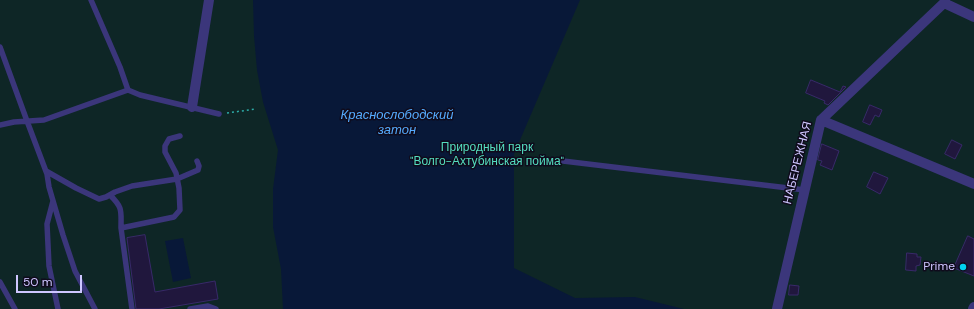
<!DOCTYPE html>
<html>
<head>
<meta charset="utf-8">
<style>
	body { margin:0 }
	#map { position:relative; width:974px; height:309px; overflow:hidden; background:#0f0b1c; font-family:"DM Sans",sans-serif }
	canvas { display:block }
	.scale { position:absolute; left:16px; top:275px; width:66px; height:18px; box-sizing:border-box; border:2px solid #cec6ff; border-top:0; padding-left:5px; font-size:12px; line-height:14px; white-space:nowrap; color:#cec6ff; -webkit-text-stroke:3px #0f0b1c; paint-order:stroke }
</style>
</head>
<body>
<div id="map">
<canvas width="974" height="309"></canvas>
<div class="scale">50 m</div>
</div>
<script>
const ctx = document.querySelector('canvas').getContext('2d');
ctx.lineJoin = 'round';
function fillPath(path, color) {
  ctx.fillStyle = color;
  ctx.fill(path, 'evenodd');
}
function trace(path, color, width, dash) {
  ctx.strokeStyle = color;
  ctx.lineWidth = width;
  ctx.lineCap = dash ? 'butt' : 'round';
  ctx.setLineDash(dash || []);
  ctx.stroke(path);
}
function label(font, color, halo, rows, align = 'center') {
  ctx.font = font + ' "DM Sans",sans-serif';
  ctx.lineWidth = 3;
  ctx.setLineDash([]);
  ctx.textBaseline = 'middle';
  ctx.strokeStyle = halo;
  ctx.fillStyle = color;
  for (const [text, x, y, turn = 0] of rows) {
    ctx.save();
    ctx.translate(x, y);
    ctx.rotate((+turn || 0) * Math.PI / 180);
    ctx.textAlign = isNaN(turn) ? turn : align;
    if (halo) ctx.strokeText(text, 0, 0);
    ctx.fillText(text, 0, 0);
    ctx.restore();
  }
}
const green = new Path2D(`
	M0 0H974V309H0Z`);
const water = new Path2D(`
	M253 0H580L514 154V268L575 298 635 297 684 309H283L281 269 273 227V189L278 150 263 102 257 70 254 36Z
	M183 238 191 278 173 282 165 241Z`);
const building = new Path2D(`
	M811 80 840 92 843 86 846 87 828 105 824 103 825 101 806 93Z
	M870 105 882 110 879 117 875 115 870 125 863 122Z
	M952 140 962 145 955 159 945 154Z
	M822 144 839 151 832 170 820 165 822 161 818 160Z
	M874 172 888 178 880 194 867 187Z
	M145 235 155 292 215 281 218 299 159 309H136L127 238Z
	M968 236 974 239V276L954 268Z
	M907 253 917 254V257H921L920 265 916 266V271L906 270Z
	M790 285 799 286 798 295H789Z`);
const path = new Path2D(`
	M227 113 256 109`);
const lane = new Path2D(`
	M0 47 27 121 47 174 49 187 63 235 75 271 95 309
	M128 90 140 95 219 114
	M0 125 14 122 44 120 128 90 120 67 91 0
	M563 161 805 190
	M46 171 76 188 99 199 106 197 115 192 132 186 177 179 198 170 199 166 197 161
	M110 195C123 208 121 210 121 228
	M53 201 47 224 49 266 58 309
	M0 282 15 309
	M132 309 121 228 174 217 180 210 179 188 176 173 165 152V146L169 139 180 136
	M190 309 208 306 216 309`);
const street = new Path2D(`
	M944 3 974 17
	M192 107 209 0
	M821 120 974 184
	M777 309 821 120 944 3 945 0
	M973 309 974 307`);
const markers = [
	[963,267,4,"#01d2f0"]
];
const parkNames = [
	["Природный парк",487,148],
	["\"Волго-Ахтубинская пойма\"",487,162]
];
const streetNames = [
	["НАБЕРЕЖНАЯ",798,163,-76]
];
const poiNames = [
	["Prime",955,267]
];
const waterNames = [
	["Краснослободский",397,116],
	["затон",397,131]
];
fillPath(green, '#0e2626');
fillPath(water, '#081838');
fillPath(building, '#20173d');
trace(building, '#382969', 1);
trace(path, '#2daca8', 1.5, [2, 3]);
trace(lane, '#3b367b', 5.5);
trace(street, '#3b367b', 10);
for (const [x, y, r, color] of markers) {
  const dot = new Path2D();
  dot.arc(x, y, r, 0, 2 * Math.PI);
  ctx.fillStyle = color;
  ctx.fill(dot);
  trace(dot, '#0f0b1c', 1.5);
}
label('12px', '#54ddbf', '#0f0b1c', parkNames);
label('12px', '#cec6ff', '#0f0b1c', streetNames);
label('12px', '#cec6ff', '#0f0b1c', poiNames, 'right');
label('italic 13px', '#55abfe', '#0f0b1c', waterNames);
</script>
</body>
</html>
